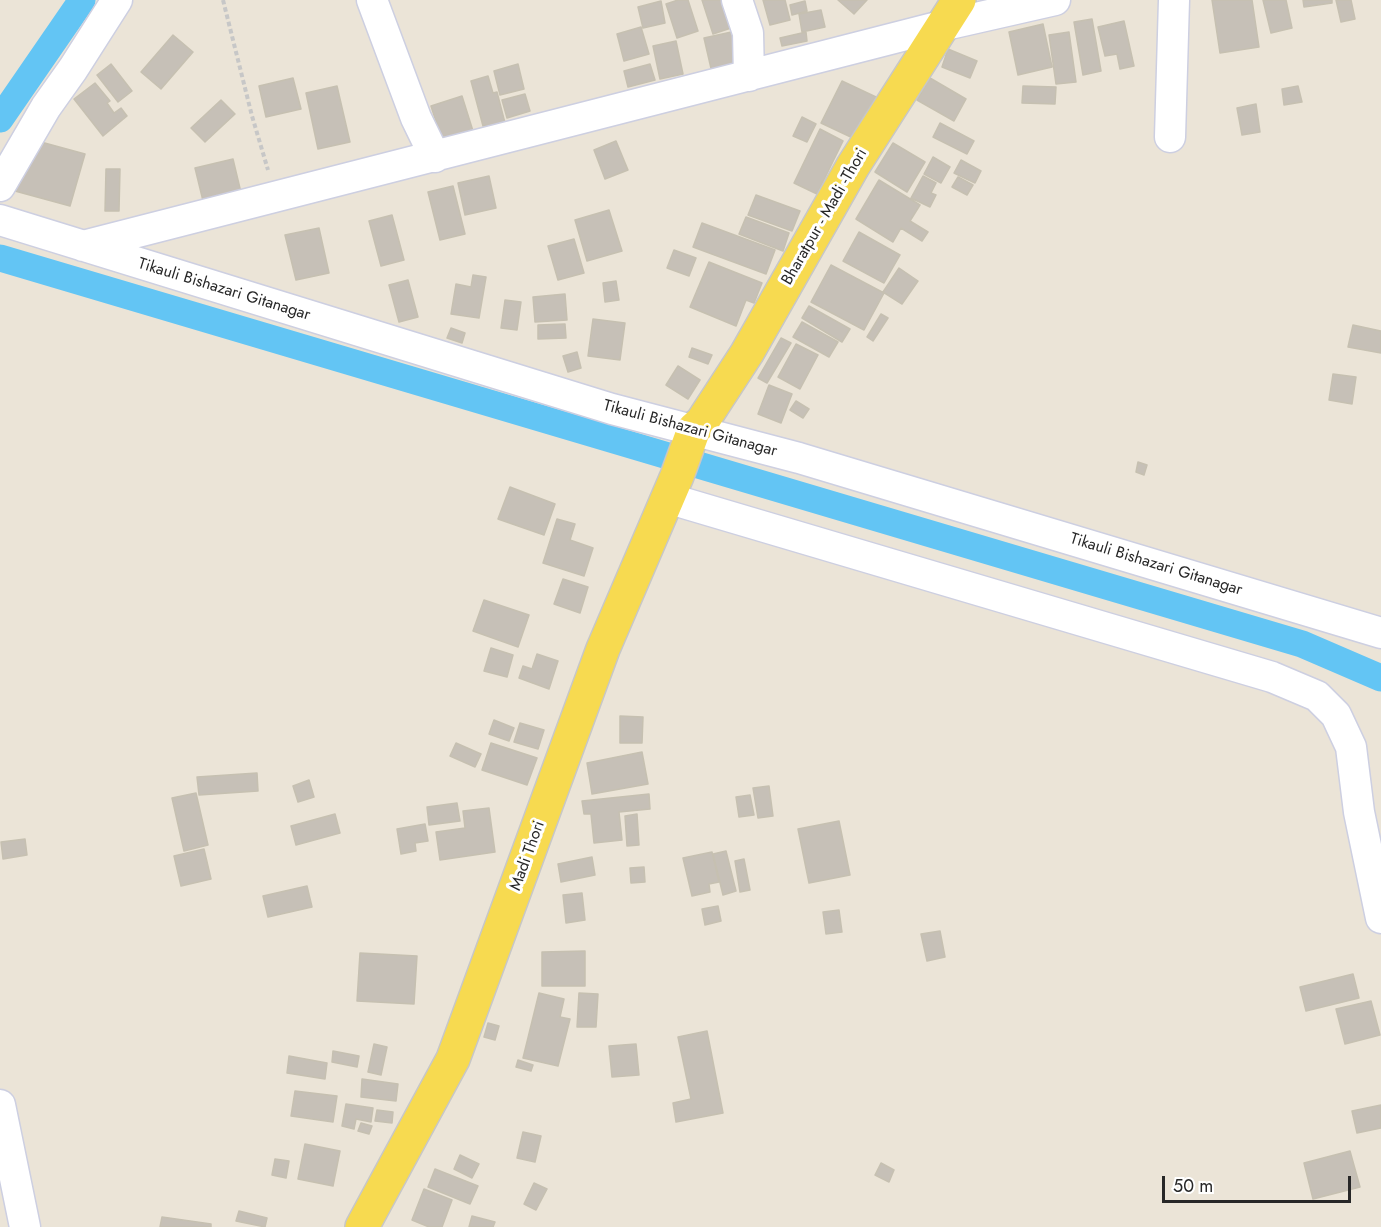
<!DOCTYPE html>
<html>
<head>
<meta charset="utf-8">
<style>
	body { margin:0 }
	#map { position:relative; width:1381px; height:1227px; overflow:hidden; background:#ebe4d7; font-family:Jost,sans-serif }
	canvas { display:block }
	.scale { position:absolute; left:1162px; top:1176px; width:189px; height:27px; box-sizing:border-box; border:3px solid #272727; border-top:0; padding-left:8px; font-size:18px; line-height:21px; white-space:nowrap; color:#272727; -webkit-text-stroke:4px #fff; paint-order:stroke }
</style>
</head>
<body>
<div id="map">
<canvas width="1381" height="1227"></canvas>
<div class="scale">50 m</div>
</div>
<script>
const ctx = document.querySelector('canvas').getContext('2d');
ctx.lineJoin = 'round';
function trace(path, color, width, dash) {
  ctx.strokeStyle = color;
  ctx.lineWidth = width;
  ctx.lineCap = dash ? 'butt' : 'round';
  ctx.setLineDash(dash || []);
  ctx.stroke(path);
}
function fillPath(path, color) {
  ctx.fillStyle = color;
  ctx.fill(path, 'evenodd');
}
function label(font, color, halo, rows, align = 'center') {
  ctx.font = font + ' Jost,sans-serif';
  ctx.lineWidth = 6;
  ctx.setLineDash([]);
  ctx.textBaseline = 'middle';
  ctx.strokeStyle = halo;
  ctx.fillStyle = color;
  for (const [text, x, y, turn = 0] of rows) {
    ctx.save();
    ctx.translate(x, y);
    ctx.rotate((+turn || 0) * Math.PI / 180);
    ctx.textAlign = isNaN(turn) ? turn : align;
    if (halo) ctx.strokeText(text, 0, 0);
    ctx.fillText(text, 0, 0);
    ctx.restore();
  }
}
const canal = new Path2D(`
	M0 119 82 0
	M0 258 1302 644 1381 678`);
const building = new Path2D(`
	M678 0H688L698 31 677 38 666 4Z
	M702 0H725L734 27 713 34Z
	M763 0H785L790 20 770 25Z
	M838 0H867L854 14Z
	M1212 0H1252L1259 47 1220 53Z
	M1263 0H1286L1292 28 1271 33Z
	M1303 0H1332V3L1304 7Z
	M1336 0H1351L1355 19 1341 22Z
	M661 1 665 23 643 28 638 7Z
	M805 1 807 11 792 15 790 5Z
	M821 10 825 27 802 32 799 14Z
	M1092 19 1101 71 1083 75 1074 22Z
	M1124 21 1134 66 1120 69 1117 54 1105 56 1098 27Z
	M1043 24 1052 67 1018 75 1009 32Z
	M641 27 649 54 624 61 617 34Z
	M736 31 745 69 713 77 704 38Z
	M806 32 807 41 782 46 780 38Z
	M1069 32 1076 82 1056 84 1049 35Z
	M173 35 193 52 161 89 141 72Z
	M676 41 683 74 660 79 653 46Z
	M948 49 977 61 970 78 942 67Z
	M111 64 132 91 118 102 97 75Z
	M518 64 524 89 500 95 494 71Z
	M650 64 655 80 628 87 624 71Z
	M488 76 493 93 497 92 505 123 489 133 486 125 483 126 471 81Z
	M293 78 301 109 266 117 259 86Z
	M930 78 966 99 954 121 917 100Z
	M842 81 876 97 855 139 821 123Z
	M95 83 110 101 107 103 114 113 121 108 127 116 103 136 74 99Z
	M337 86 350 142 318 149 306 93Z
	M1023 86 1056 87 1055 104 1022 103Z
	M1298 86 1302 102 1284 105 1282 89Z
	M525 94 530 111 507 118 502 100Z
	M462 96 473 131 442 140 431 106Z
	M221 100 235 114 205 142 191 128Z
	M1256 104 1260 132 1242 135 1237 108Z
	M802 117 816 124 807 142 793 136Z
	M940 123 974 141 967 154 933 137Z
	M820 129 843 141 817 194 794 183Z
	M30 139 85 154 70 206 15 191Z
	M616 141 628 170 605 179 594 150Z
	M893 143 925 162 907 192 875 172Z
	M933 157 950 167 941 183 924 174Z
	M233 159 243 201 205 209 195 168Z
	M961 160 981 171 975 183 954 173Z
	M106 169H120L119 211H105Z
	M489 176 496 208 465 215 458 183Z
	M923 176 936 183 931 193 936 195 930 207 911 198Z
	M958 177 973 185 967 195 952 187Z
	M879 180 920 205 910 221 928 232 922 241 901 228 893 242 856 219Z
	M453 186 465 234 440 240 428 192Z
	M756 195 800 211 792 231 748 215Z
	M609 210 622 251 587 261 575 220Z
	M392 215 404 260 381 266 369 221Z
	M746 217 789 233 783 251 739 234Z
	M702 223 775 250 766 274 693 247Z
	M319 228 329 273 296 280 285 235Z
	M859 232 900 255 884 283 843 261Z
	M574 239 584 273 558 280 548 246Z
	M674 250 696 258 689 276 667 268Z
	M709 262 762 283 754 303 746 300 736 326 690 307Z
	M831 265 884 293 864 330 811 302Z
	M899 268 918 281 902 304 883 292Z
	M473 275 486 277 479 318 451 314 456 284 471 287Z
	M408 280 418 317 399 322 389 285Z
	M616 281 619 300 605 302 603 283Z
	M565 294 567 320 535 322 533 297Z
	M505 300 521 302 517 330 501 328Z
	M809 306 850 329 842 342 802 318Z
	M881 314 888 318 873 341 867 337Z
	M593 319 625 323 620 360 588 356Z
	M802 322 838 342 829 357 793 337Z
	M565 324 566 338 538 339V325Z
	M1353 325 1381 331V353L1348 347Z
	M451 328 465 333 462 343 447 338Z
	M781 338 791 343 767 383 758 378Z
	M796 344 818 355 800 389 778 377Z
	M692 348 712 355 708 364 689 357Z
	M577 352 581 368 568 372 563 356Z
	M678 366 700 380 688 399 666 385Z
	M1333 374 1356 377 1352 404 1329 400Z
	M769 385 792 394 781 423 758 414Z
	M796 401 809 409 803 418 790 410Z
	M1138 462 1147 465 1144 475 1136 472Z
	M510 487 555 504 544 535 498 519Z
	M557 519 575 524 570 540 593 548 584 576 543 563Z
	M563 579 588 587 580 613 554 604Z
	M484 600 529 615 518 647 473 631Z
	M491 648 513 655 507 677 484 671Z
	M537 654 558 661 549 689 519 678 523 666 532 669Z
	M620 716 643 717 642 743H620Z
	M494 720 514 728 509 741 489 734Z
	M520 723 544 730 538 749 514 742Z
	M456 743 481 754 475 767 450 756Z
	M491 743 537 758 527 785 482 770Z
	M642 752 648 784 592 794 587 763Z
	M257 773 258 791 199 795 197 777Z
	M309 780 314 797 298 802 293 786Z
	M769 786 773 816 758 818 753 788Z
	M196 793 208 845 184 851 172 798Z
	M649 794 650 809 619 812 622 840 594 843 591 814H584L582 801Z
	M750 795 754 815 739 817 736 797Z
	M457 803 460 821 429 825 427 807Z
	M489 808 495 852 440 860 436 832 465 828 463 811Z
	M335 814 340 833 296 845 291 826Z
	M637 814 639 845 627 846 625 816Z
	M839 821 850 875 809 883 798 829Z
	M425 824 428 841 415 843 416 851 401 854 397 829Z
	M25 839 27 855 3 859 1 842Z
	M204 849 211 879 181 886 174 856Z
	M726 851 736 891 723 895 713 854Z
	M712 852 719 882 709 884 710 892 692 896 683 858Z
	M592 857 595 875 561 882 558 864Z
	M744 859 750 890 740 892 735 861Z
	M644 867 645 882 631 883 630 868Z
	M307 886 312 907 268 917 263 896Z
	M582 893 585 920 566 923 563 895Z
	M718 906 721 921 705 925 702 909Z
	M839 910 842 932 826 934 823 912Z
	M940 931 945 957 927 961 921 934Z
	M585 951V986H542V952Z
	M360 953 417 956 414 1004 357 1001Z
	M1353 974 1359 998 1306 1011 1300 987Z
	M539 993 564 999 560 1017 570 1019 558 1066 523 1058Z
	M579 993 598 994 596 1027H577Z
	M1371 1001 1380 1035 1345 1044 1336 1009Z
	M488 1023 499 1026 495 1040 484 1037Z
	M707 1031 723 1113 676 1122 673 1103 691 1099 678 1037Z
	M374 1044 387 1047 381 1075 368 1072Z
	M636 1044 639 1075 612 1077 609 1046Z
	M333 1051 359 1056 357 1067 332 1062Z
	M289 1056 327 1063 325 1079 287 1073Z
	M518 1060 533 1065 531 1071 516 1067Z
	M362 1079 398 1084 396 1101 361 1097Z
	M295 1091 337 1096 333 1122 291 1116Z
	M346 1104 373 1108 371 1122 356 1119 354 1129 342 1126Z
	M1381 1105V1128L1357 1133 1352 1111Z
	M377 1110 393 1112 392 1123 375 1121Z
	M361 1123 372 1126 369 1134 358 1131Z
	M523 1132 541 1136 535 1162 517 1158Z
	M305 1144 340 1151 333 1186 298 1179Z
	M1350 1151 1360 1187 1313 1199 1304 1163Z
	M460 1155 479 1164 472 1178 454 1169Z
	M275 1159 289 1161 286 1178 272 1175Z
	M881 1163 894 1170 889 1182 875 1175Z
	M435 1169 478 1186 470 1204 428 1187Z
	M534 1183 547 1189 536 1210 524 1204Z
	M424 1189 452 1200 442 1227H429L412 1220Z
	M239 1211 267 1218 265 1227 236 1221Z
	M472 1216 495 1222 493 1227H469Z
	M162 1217 211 1224V1227H160Z`);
const path = new Path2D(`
	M223 0 252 116 268 170`);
const minor = new Path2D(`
	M372 0 416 118 435 157
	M737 0 748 33 749 76
	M1170 137 1174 0
	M0 186 46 107 73 69 117 0
	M0 220 612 409 799 458 1381 633
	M83 246 945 25 1055 0
	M667 498 1272 677 1317 696 1336 715 1351 747 1359 812 1381 918
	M0 1105 25 1227`);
const major = new Path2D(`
	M362 1227 453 1059 603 649 677 476 694 429 702 422 747 353 853 166 959 0`);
const streetNames = [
	["Bharatpur - Madi -Thori",825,217,-60],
	["Tikauli Bishazari Gitanagar",224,290,17],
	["Tikauli Bishazari Gitanagar",690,429,15],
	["Tikauli Bishazari Gitanagar",1156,565,17],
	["Madi Thori",528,856,-70]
];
trace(canal, '#63c5f4', 27);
fillPath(building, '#c6c0b7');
trace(building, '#c6c0b1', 1.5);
trace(minor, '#cdcfe1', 33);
trace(major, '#c7c7c7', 36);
trace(path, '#c7c7c7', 4, [4.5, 3]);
trace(minor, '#fff', 30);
trace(major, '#f7da50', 33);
label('16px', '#272727', '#fff', streetNames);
</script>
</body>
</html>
